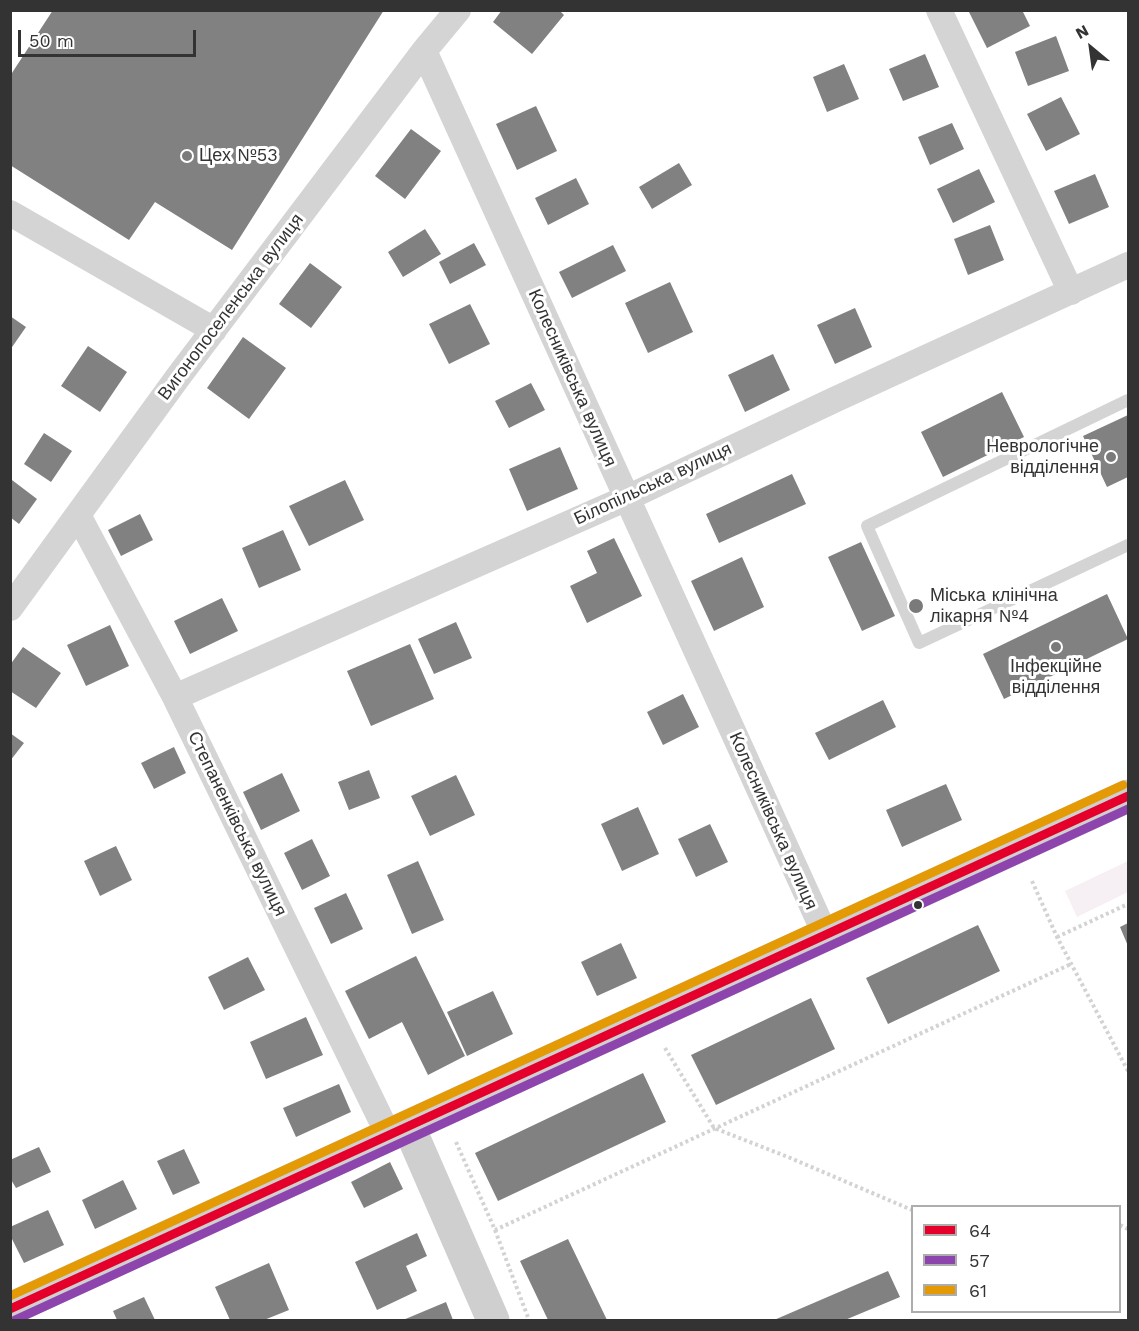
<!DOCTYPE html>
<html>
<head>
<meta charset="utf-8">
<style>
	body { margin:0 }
	#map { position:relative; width:1139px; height:1331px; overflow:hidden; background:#fff; font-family:"Work Sans",sans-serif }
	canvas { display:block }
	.frame { position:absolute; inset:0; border:12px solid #333; pointer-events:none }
	.legend { position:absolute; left:911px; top:1205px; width:210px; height:108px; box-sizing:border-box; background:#fff; border:2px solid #adadad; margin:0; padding:8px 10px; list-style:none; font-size:18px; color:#333 }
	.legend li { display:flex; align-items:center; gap:12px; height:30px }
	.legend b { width:30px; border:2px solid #adadad }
	.north { position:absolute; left:1061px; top:18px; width:60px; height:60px; -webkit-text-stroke:4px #fff; paint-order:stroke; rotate:331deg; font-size:16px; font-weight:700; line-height:24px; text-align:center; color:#333 }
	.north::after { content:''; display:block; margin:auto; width:21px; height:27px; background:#333; clip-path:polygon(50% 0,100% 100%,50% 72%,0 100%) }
	.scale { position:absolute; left:18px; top:30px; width:178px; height:27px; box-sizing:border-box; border:3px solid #333; border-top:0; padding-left:8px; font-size:18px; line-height:21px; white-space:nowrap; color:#333; -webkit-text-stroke:4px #fff; paint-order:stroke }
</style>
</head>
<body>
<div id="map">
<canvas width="1139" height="1331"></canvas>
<div class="frame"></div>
<ul class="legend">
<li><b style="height:8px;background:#e4002b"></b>64</li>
<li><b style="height:8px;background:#8e44ad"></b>57</li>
<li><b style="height:8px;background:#e39a05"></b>61</li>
</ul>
<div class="north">N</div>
<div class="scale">50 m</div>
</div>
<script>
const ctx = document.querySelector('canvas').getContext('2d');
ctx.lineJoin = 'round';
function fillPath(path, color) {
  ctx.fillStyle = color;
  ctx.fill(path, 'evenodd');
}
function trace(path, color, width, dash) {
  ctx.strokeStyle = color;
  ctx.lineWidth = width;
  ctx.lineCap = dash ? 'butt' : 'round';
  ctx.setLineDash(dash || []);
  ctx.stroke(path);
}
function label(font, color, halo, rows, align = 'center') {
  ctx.font = font + ' "Work Sans",sans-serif';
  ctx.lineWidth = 6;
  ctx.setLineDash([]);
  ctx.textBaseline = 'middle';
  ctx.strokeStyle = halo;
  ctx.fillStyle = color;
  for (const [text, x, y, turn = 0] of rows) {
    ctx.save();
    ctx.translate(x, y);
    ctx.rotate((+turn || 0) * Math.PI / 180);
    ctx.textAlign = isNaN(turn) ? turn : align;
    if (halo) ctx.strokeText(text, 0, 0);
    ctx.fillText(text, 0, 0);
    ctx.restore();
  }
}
const green = new Path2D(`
	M1128 861V892L1077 917 1065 891Z`);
const building = new Path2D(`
	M53 10H384L232 250 155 202 129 240 10 165V76Z
	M502 10H559L564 15 532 54 493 22Z
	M968 10H1022L1030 26 987 48Z
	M1056 36 1069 71 1028 86 1015 52Z
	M925 54 939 87 903 101 889 69Z
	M844 64 859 99 827 112 813 77Z
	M1061 97 1080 134 1046 151 1027 114Z
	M536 106 557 151 517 170 496 124Z
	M952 123 964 149 930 165 918 137Z
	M411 129 441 151 405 199 375 176Z
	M679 163 692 185 652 209 639 187Z
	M979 169 995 202 953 223 937 189Z
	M1095 174 1109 207 1069 224 1054 191Z
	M576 178 589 204 548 225 535 198Z
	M990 225 1004 260 968 275 954 239Z
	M425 229 441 254 403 277 388 252Z
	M474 243 486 265 450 284 439 262Z
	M613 245 626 271 572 298 559 272Z
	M310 263 342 287 311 328 279 304Z
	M670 282 693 332 648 353 625 303Z
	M470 304 490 344 449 364 429 324Z
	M855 308 872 347 835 364 817 325Z
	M10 316 26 327 10 350Z
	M243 337 286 368 249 419 207 388Z
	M88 346 127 372 100 412 61 386Z
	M773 354 790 390 745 412 728 375Z
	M531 383 545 410 509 428 495 401Z
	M1002 392 1024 437 943 477 921 432Z
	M1128 415V477L1107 487 1083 436Z
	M44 433 72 451 51 482 24 464Z
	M560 447 578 489 527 511 509 469Z
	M792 474 806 504 719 543 706 514Z
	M12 480 37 499 19 524 10 517V482Z
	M345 480 364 520 309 546 289 506Z
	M140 514 153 540 121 556 108 530Z
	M283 530 301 570 259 588 242 548Z
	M614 538 642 596 587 623 570 586 597 573 587 551Z
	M861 542 895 616 862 631 828 557Z
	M742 557 764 607 714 631 691 581Z
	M1107 594 1128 639 1004 699 983 654Z
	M222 598 238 631 190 654 174 621Z
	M456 622 472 658 434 674 418 639Z
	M110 625 129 666 86 686 67 645Z
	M410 644 434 699 371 726 347 671Z
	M23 647 61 673 36 708 10 691V665Z
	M683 694 699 727 663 745 647 712Z
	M883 700 896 727 829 760 815 733Z
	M10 733 24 743 10 761Z
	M174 747 186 773 154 789 141 763Z
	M369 770 380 798 349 810 338 782Z
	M282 773 300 811 261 830 243 792Z
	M456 775 475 815 430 836 411 796Z
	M946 784 962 820 902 847 886 810Z
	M638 807 659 854 622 871 601 824Z
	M710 824 728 862 696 877 678 839Z
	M312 839 330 876 302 890 284 853Z
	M116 846 132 880 100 896 84 861Z
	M418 861 444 920 412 934 387 875Z
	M346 893 363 929 331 944 314 908Z
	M1128 923V946L1120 927Z
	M978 925 1000 971 888 1024 866 978Z
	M621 943 637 978 597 996 581 962Z
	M416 956 465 1056 428 1075 402 1022 369 1039 345 991Z
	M248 957 265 990 224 1010 208 977Z
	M493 991 513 1034 467 1056 447 1012Z
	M811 998 835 1049 716 1105 691 1055Z
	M306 1017 323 1055 266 1079 250 1042Z
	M643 1073 666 1122 498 1201 475 1153Z
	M339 1084 351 1112 296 1137 283 1108Z
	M39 1147 51 1172 16 1188 10 1178V1160Z
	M184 1149 200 1183 173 1195 157 1161Z
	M390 1162 403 1189 364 1208 351 1182Z
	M123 1180 137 1209 95 1229 82 1200Z
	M48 1210 64 1245 24 1263 10 1235V1227Z
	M417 1233 427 1256 406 1266 417 1291 377 1310 355 1262Z
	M568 1239 607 1320H548L520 1261Z
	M269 1263 289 1310 264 1320H230L215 1287Z
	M888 1271 900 1297 845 1320H774Z
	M144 1297 155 1320H117L113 1311Z
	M446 1302 453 1320H403Z`);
const path = new Path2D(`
	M1032 881 1057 937 1128 1071
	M1057 937 1128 904
	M665 1048 714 1128 788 1157 912 1210
	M456 1142 495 1230 1071 964
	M1120 1225 1128 1229
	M495 1230 529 1320`);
const service = new Path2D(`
	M1128 400 867 526 919 643 1128 545`);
const minor = new Path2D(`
	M939 10 1071 292
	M424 51 825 934
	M10 213 214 330
	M78 515 175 697 389 1136
	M10 608 178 377 424 51 458 10
	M175 697 627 498 834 400 1128 265`);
const secondary = new Path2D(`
	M409 1127 493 1320
	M10 1309 1128 796`);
const bus1 = new Path2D(`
	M10 1309 1128 796`);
const bus2 = new Path2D(`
	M15 1320 1128 809`);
const bus3 = new Path2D(`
	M10 1296 1123 785`);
const markers = [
	[187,156,6,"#7a7a7a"],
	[1111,457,6,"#7a7a7a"],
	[916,606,8,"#7a7a7a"],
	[1056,647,6,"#7a7a7a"],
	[918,905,5,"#333"]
];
const poiNames = [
	["Цех №53",199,156],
	["Неврологічне",1099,447,"right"],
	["відділення",1099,468,"right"],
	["Міська клінічна",930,596],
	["лікарня №4",930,617],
	["Інфекційне",1056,667,"center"],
	["відділення",1056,688,"center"]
];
const streetNames = [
	["Вигонопоселенська вулиця",231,307,-53],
	["Колесниківська вулиця",572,378,66],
	["Білопільська вулиця",653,484,-25],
	["Колесниківська вулиця",773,821,66],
	["Степаненківська вулиця",237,824,64]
];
fillPath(green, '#f6f0f4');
fillPath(building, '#818181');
trace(path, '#d3d3d3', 4, [3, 3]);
trace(service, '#d4d4d4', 12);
trace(minor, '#d4d4d4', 26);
trace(secondary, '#cfcfcf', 33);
trace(bus1, '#e4002b', 9);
trace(bus2, '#8e44ad', 9);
trace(bus3, '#e39a05', 9);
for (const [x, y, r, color] of markers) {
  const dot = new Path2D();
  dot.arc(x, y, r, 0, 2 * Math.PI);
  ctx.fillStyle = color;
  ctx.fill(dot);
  trace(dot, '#fff', 2);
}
label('18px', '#333', '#fff', poiNames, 'left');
label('18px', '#333', '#fff', streetNames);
</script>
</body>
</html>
